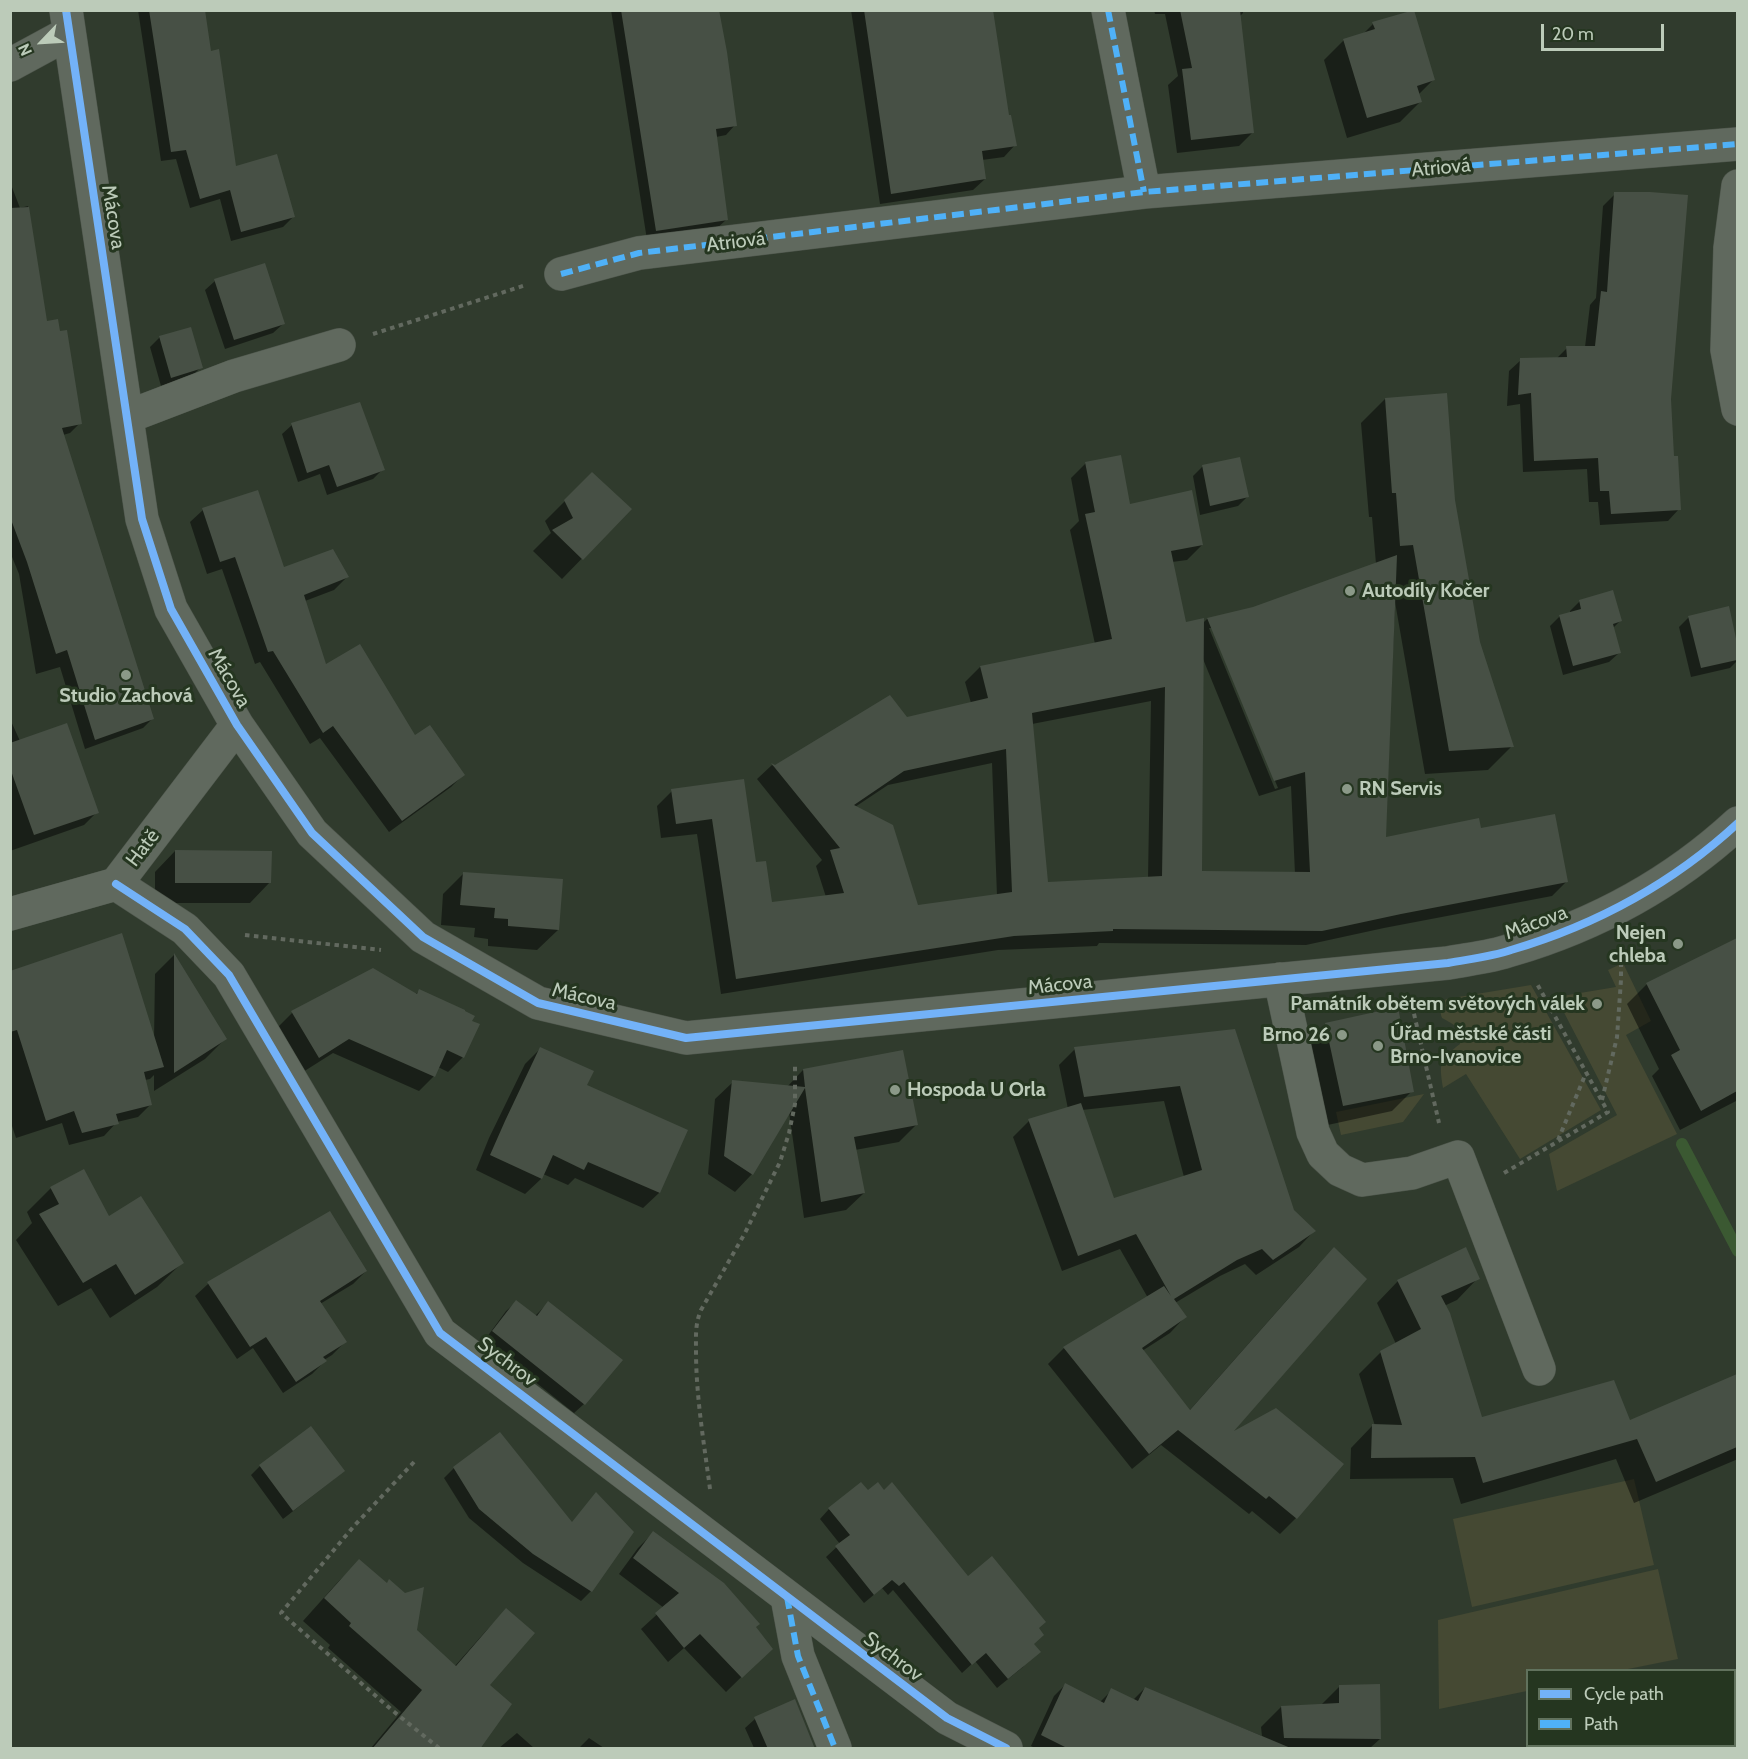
<!DOCTYPE html>
<html>
<head>
<meta charset="utf-8">
<style>
	body { margin:0 }
	#map { position:relative; width:1748px; height:1759px; overflow:hidden; background:#303b2d; font-family:Cabin,sans-serif }
	canvas { display:block }
	.frame { position:absolute; inset:0; border:12px solid #bccbb9; pointer-events:none }
	.legend { position:absolute; left:1526px; top:1669px; width:210px; height:78px; box-sizing:border-box; background:#253620; border:2px solid #61725d; margin:0; padding:8px 10px; list-style:none; font-size:18px; color:#bccbb9 }
	.legend li { display:flex; align-items:center; gap:12px; height:30px }
	.legend b { width:30px; border:2px solid #61725d }
	.north { position:absolute; left:12px; top:12px; width:60px; height:60px; -webkit-text-stroke:4px #253620; paint-order:stroke; rotate:245deg; font-size:16px; font-weight:700; line-height:24px; text-align:center; color:#bccbb9 }
	.north::after { content:''; display:block; margin:auto; width:21px; height:27px; background:#bccbb9; clip-path:polygon(50% 0,100% 100%,50% 72%,0 100%) }
	.scale { position:absolute; left:1541px; top:24px; width:123px; height:27px; box-sizing:border-box; border:3px solid #bccbb9; border-top:0; padding-left:8px; font-size:18px; line-height:21px; white-space:nowrap; color:#bccbb9; -webkit-text-stroke:4px #253620; paint-order:stroke }
</style>
</head>
<body>
<div id="map">
<canvas width="1748" height="1759"></canvas>
<div class="frame"></div>
<ul class="legend">
<li><b style="height:8px;background:#73b2f8"></b>Cycle path</li>
<li><b style="height:8px;background:#4fb1f8"></b>Path</li>
</ul>
<div class="north">N</div>
<div class="scale">20 m</div>
</div>
<script>
const ctx = document.querySelector('canvas').getContext('2d');
ctx.lineJoin = 'round';
function fillPath(path, color) {
  ctx.fillStyle = color;
  ctx.fill(path, 'evenodd');
}
function trace(path, color, width, dash) {
  ctx.strokeStyle = color;
  ctx.lineWidth = width;
  ctx.lineCap = dash ? 'butt' : 'round';
  ctx.setLineDash(dash || []);
  ctx.stroke(path);
}
function label(font, color, halo, rows, align = 'center') {
  ctx.font = font + ' Cabin,sans-serif';
  ctx.lineWidth = 6;
  ctx.setLineDash([]);
  ctx.textBaseline = 'middle';
  ctx.strokeStyle = halo;
  ctx.fillStyle = color;
  for (const [text, x, y, turn = 0] of rows) {
    ctx.save();
    ctx.translate(x, y);
    ctx.rotate((+turn || 0) * Math.PI / 180);
    ctx.textAlign = isNaN(turn) ? turn : align;
    if (halo) ctx.strokeText(text, 0, 0);
    ctx.fillText(text, 0, 0);
    ctx.restore();
  }
}
const green = new Path2D(`
	M1623 963 1651 1021 1626 1035 1677 1134 1557 1191 1549 1154 1617 1115 1556 997 1616 987 1608 970Z
	M1531 985 1601 1110 1520 1159 1466 1074 1443 1088C1439 1063 1439 1060 1460 1044 1462 1028 1455 1025 1442 1018 1439 1010 1441 1005 1446 999Z
	M1424 1094 1403 1122 1341 1135 1336 1112Z
	M1634 1479 1654 1565 1472 1607 1453 1519Z
	M1658 1569 1678 1659 1623 1670H1528L1527 1691 1439 1709 1438 1620Z`);
const shadow = new Path2D(`
	M138 10H203L210 53 234 168 293 217 283 227 231 241 220 199 190 208 176 159 161 161Z
	M611 10H660L735 125 726 135 716 137 726 220 716 229 647 240Z
	M851 10H959L1008 117 1015 145 1004 157 982 160 985 179 973 190 880 204Z
	M1154 10H1243V13L1239 17 1253 132 1239 146 1177 153 1168 85 1178 76 1165 14H1155Z
	M1373 24 1433 80 1418 95 1420 102 1400 122 1347 138 1324 60 1344 40 1362 35Z
	M10 182 20 208 28 206 46 323 80 423 70 433 63 435 152 719 143 728 85 749 60 667 36 674 19 574 10 552Z
	M1615 194 1669 399 1672 458 1679 509 1668 521 1600 525 1598 502H1589L1587 469 1523 472 1520 404 1507 406 1509 371 1521 360 1556 359 1567 348 1585 347 1590 305 1596 298 1603 206Z
	M215 281 283 324 273 333 225 349 205 290Z
	M160 337 201 367 191 377 161 386 150 347Z
	M1385 399 1454 500 1478 642 1512 746 1488 770 1425 774 1395 602 1385 839 1480 830 1567 881 1552 896 1384 928 1306 945 1099 943 1097 946 998 950 721 994 697 834 661 838 657 806 672 791 743 781 755 864 771 904 826 897 816 866 822 860 757 779 772 765 775 767 906 718 971 703 965 682 980 667 1095 644 1070 530 1079 521 1071 478 1086 463 1128 506 1202 545 1187 560 1172 562 1185 624 1203 623 1207 619 1254 609 1376 564 1372 517H1369L1361 423ZM1209 628H1212L1278 788 1275 789ZM1203 659 1259 796 1291 786 1295 874 1200 873ZM1151 701 1148 878 1047 883 1032 724ZM992 763 997 896 917 907 855 807 888 785Z
	M292 425 383 469 373 479 327 495 320 474 298 482 282 434Z
	M1239 459 1248 496 1238 506 1200 515 1193 476 1202 467Z
	M592 474 630 509 562 579 533 551 551 533 545 521Z
	M203 510 283 568 347 577 334 590 305 601 326 666 463 775 451 787 389 832 320 738 310 744 260 662 255 664 222 569 207 574 190 522Z
	M1580 601 1620 621 1613 628 1619 653 1609 662 1563 675 1550 626 1560 616 1570 613V611Z
	M1728 608 1738 649V660L1730 668 1691 677 1679 627 1689 617Z
	M10 719 20 741 97 812 84 825 10 851Z
	M175 851 270 882 250 903H155V872Z
	M463 874 558 930 537 950 488 946V939L474 937 475 928 441 925 443 894Z
	M1738 939V1100L1680 1130 1652 1076 1659 1069 1627 1004 1647 984Z
	M174 955 225 1039 205 1059 154 1091V1075L150 1079 145 1080 151 1104 138 1117 117 1122 104 1136 69 1145 62 1123 16 1138 12 1126H10V973L154 1040 155 974Z
	M373 970 415 995 419 991 463 1057 448 1072 438 1067 434 1076 419 1091 333 1053 303 1072 277 1028 292 1013Z
	M1326 1024 1412 1091 1392 1111 1323 1126 1305 1044Z
	M1234 1031 1293 1210 1314 1231 1299 1247 1256 1275 1245 1264 1220 1276 1175 1303 1185 1317 1170 1333 1142 1351 1189 1411 1318 1265 1228 1436 1341 1464 1296 1518 1280 1534 1252 1511 1249 1514 1161 1445 1132 1469 1048 1364 1064 1348 1148 1298 1120 1249 1062 1271 1013 1137 1029 1121 1068 1109 1059 1065 1075 1049ZM1164 1101 1184 1177 1113 1200 1082 1110Z
	M541 1048 585 1086 686 1131 659 1193 643 1208 575 1178 568 1185 543 1174 541 1179 525 1194 476 1170 489 1138 525 1064Z
	M803 1070 917 1124 899 1142 855 1150 864 1193 846 1210 804 1218 789 1112 752 1174 735 1192 708 1174 715 1099 733 1082 787 1087Z
	M51 1188 109 1218 182 1263 157 1287 110 1318 91 1288 58 1306 16 1240 32 1223 27 1212Z
	M330 1213 366 1271 353 1284 320 1304 345 1342 332 1355 324 1360 325 1361 312 1374 283 1393 253 1348 237 1359 195 1296 208 1284Z
	M1478 1278 1457 1300 1444 1306 1481 1419 1629 1422 1738 1376V1459L1634 1503 1616 1459 1461 1504 1453 1478 1350 1479 1351 1448 1372 1426H1375L1359 1374 1381 1352 1396 1344 1377 1303 1398 1281Z
	M516 1302 535 1316 548 1303 584 1404 574 1413 484 1341 506 1311Z
	M260 1466 343 1471 333 1480 283 1519 251 1475Z
	M454 1468 591 1591 581 1601 523 1563 469 1518 444 1478Z
	M829 1509 968 1578 1033 1644 1023 1667 997 1688 975 1661 962 1673 893 1590 888 1595 882 1588 864 1603 826 1557 840 1544 820 1519Z
	M653 1533 755 1627 771 1648 726 1692 684 1648 668 1662 641 1629 664 1608 619 1574 638 1548Z
	M359 1561 416 1631 454 1667 485 1632 506 1610 488 1685 478 1748H371L401 1712 328 1648 330 1645 303 1621 337 1583Z
	M1065 1685 1100 1702 1112 1690 1133 1700 1145 1688 1262 1736 1261 1727 1281 1707 1320 1706 1340 1686 1380 1739 1370 1748H1035L1031 1746 1054 1696Z
	M755 1719 814 1748H754L745 1728Z
	M517 1733 534 1748H499Z
	M589 1738 604 1748H579Z`);
const stream = new Path2D(`
	M1682 1144 1738 1251`);
const building = new Path2D(`
	M149 10H205L211 51 219 49 236 166 277 154 295 217 241 232 230 190 200 199 186 150 171 152Z
	M621 10H719L727 52 737 126 716 129 728 220 656 231Z
	M864 10H993L1009 115H1011L1017 146 982 151 986 179 891 194Z
	M1180 10H1240L1254 133 1191 140 1182 69 1192 68Z
	M1414 10 1435 80 1417 86 1422 102 1367 118 1343 39 1375 29 1372 22Z
	M1614 192H1650L1688 195 1671 399 1674 456H1678L1681 510 1611 514 1609 491H1600L1598 458 1534 461 1531 393 1518 395 1520 358 1567 357 1566 346H1595L1601 291 1607 292Z
	M29 207 47 321 58 319 60 331 67 330 82 424 62 428 154 719 95 740 67 650 56 654 27 562 10 517V208Z
	M265 263 285 324 234 340 214 279Z
	M191 327 203 368 171 378 159 336Z
	M1447 393 1455 500 1480 642 1514 747 1449 751 1413 545 1400 546 1396 493H1392L1385 398Z
	M360 402 385 470 337 487 329 465 307 473 291 423Z
	M1121 455 1130 504 1192 490 1203 545 1171 551 1186 622 1204 618 1202 871 1310 872 1305 772 1274 781 1207 618 1253 607 1397 555 1386 837 1479 818 1481 828 1555 814 1568 882 1401 914 1322 931 1113 929V931L1014 936 736 979 712 819 676 824 671 789 744 779 756 862 766 861 772 902 844 893 830 850 840 848 771 763 775 765 890 695 907 717 988 698 980 666 1112 639 1085 514 1095 512 1085 462ZM1165 687 1162 876 1048 882 1032 713ZM1006 749 1012 892 918 905 893 825 854 805 904 771Z
	M1240 457 1249 497 1210 506 1202 465Z
	M592 472 632 509 583 560 552 530 573 518 564 500Z
	M258 490 284 567 333 549 349 577 304 595 326 664 360 644 415 735 430 725 465 775 402 821 333 726 323 733 273 651 268 652 235 557 220 562 202 508Z
	M1613 590 1622 621 1613 624 1621 653 1573 666 1559 615 1581 609 1579 600Z
	M1729 606 1737 643V660L1701 668 1688 616Z
	M67 723 99 813 34 835 10 768V743Z
	M175 850 272 851 271 883H175Z
	M463 872 563 879 559 930 508 926V919L494 918 495 908 460 905Z
	M122 933 164 1067 144 1072 152 1105 116 1114 119 1124 82 1133 74 1111 46 1121 17 1030 10 1032V971Z
	M1737 938V1091L1701 1111 1671 1055 1680 1050 1646 983Z
	M174 953 227 1039 174 1073Z
	M373 968 417 994 419 989 465 1010V1011L475 1016 472 1021 480 1024 464 1058 447 1050 435 1077 349 1039 319 1058 291 1011Z
	M1398 1007 1414 1092 1343 1106 1325 1023Z
	M1235 1029 1294 1210 1316 1231 1273 1260 1262 1249 1237 1260 1174 1299 1187 1317 1142 1348 1190 1410 1334 1247 1367 1279 1234 1431 1276 1408 1344 1464 1297 1519 1269 1496 1266 1499 1178 1430 1149 1454 1063 1347 1164 1286 1171 1296 1136 1234 1078 1256 1028 1119 1081 1103 1114 1198 1202 1170 1180 1086 1084 1097 1074 1047Z
	M540 1047 594 1071 587 1085 688 1130 660 1193 588 1162 584 1170 553 1155 542 1179 490 1155 505 1121Z
	M903 1050 918 1125 854 1137 865 1193 821 1202 805 1088 753 1175 724 1156 732 1080 805 1087 803 1069Z
	M84 1169 109 1216 141 1196 184 1263 135 1295 116 1264 83 1283 39 1214 59 1204 50 1187Z
	M330 1211 367 1271 320 1301 347 1342 323 1357 327 1361 296 1382 266 1337 250 1347 207 1282Z
	M1466 1247 1480 1279 1441 1296 1450 1313 1482 1417 1614 1380 1630 1420 1737 1374V1447L1656 1482 1637 1439 1483 1483 1475 1457 1371 1458 1372 1424 1402 1425 1380 1351 1421 1329 1397 1280Z
	M516 1300 537 1316 548 1301 623 1360 585 1405 492 1331Z
	M311 1426 345 1471 293 1511 259 1465Z
	M500 1432 572 1522 596 1492 634 1532 592 1592 533 1554 479 1509 453 1467Z
	M861 1482 868 1490 878 1482 884 1490 892 1482 968 1576 992 1556 1046 1622 1039 1628 1044 1635 1034 1644 1041 1652 1008 1679 986 1653 972 1665 904 1582 899 1586 892 1580 874 1595 835 1546 850 1535 828 1508Z
	M653 1531 724 1583 760 1624 756 1627 773 1649 742 1678 700 1634 684 1648 655 1613 679 1593 633 1558Z
	M359 1559 387 1583 389 1579 405 1593 424 1587 417 1630 456 1666 506 1608 535 1633 490 1685 512 1704 480 1749H372L422 1690 349 1626 351 1623 324 1598Z
	M1065 1683 1104 1703 1111 1688 1138 1701 1145 1687 1293 1749H1069L1041 1735Z
	M1380 1684 1381 1739 1284 1738 1281 1706 1339 1703V1685Z
	M795 1699 815 1749H768L754 1717Z`);
const path = new Path2D(`
	M373 334 526 285
	M245 935 381 950
	M1412 1005 1439 1123
	M1602 1100 1617 1037 1621 980V948
	M1558 1140 1586 1073
	M1504 1173 1608 1112 1536 982
	M414 1462 354 1526 281 1613 393 1711 439 1748
	M710 1489C704 1443 696 1397 696 1351 696 1336 695 1324 701 1310L745 1233 780 1162 789 1133 795 1104V1064`);
const minor = new Path2D(`
	M66 10 142 519 171 609 237 725 312 833 423 937 538 1003 686 1038 1448 963C1469 959 1491 957 1511 950 1596 925 1673 883 1738 823
	M1108 10 1144 192
	M10 65 69 33
	M1738 186 1730 248 1727 350 1738 409
	M561 274 639 253 1144 192 1738 144
	M127 417 234 376 339 345
	M116 884 185 929 229 975 440 1333 947 1718 1006 1748
	M10 914 116 884 237 725
	M1280 979 1313 1132 1323 1154 1340 1170 1362 1180 1412 1173 1458 1157 1539 1369
	M787 1597 798 1656 835 1748`);
const quiet = new Path2D(`
	M1108 10 1144 192
	M561 274 639 253 1144 192 1738 144
	M787 1597 798 1656 835 1748`);
const cycleway = new Path2D(`
	M66 10 142 519 171 609 237 725 312 833 423 937 538 1003 686 1038 1448 963C1469 959 1491 957 1511 950 1596 925 1673 883 1738 823
	M116 884 185 929 229 975 440 1333 947 1718 1006 1748`);
const markers = [
	[1350,591,6,"#8b9988"],
	[126,675,6,"#8b9988"],
	[1347,789,6,"#8b9988"],
	[1678,944,6,"#8b9988"],
	[1597,1004,6,"#8b9988"],
	[1342,1035,6,"#8b9988"],
	[1378,1046,6,"#8b9988"],
	[895,1090,6,"#8b9988"]
];
const streetNames = [
	["Atriová",1441,168,-5],
	["Mácova",113,217,81],
	["Atriová",736,242,-7],
	["Mácova",229,678,60],
	["Hatě",143,848,-53],
	["Mácova",1536,923,-20],
	["Mácova",1060,985,-6],
	["Mácova",584,997,13],
	["Sychrov",507,1362,37],
	["Sychrov",893,1657,37]
];
const poiNames = [
	["Autodíly Kočer",1362,591],
	["Studio Zachová",126,696,"center"],
	["RN Servis",1359,789],
	["Nejen",1666,933,"right"],
	["chleba",1666,956,"right"],
	["Památník obětem světových válek",1585,1004,"right"],
	["Úřad městské části",1390,1034],
	["Brno-Ivanovice",1390,1057],
	["Brno 26",1330,1035,"right"],
	["Hospoda U Orla",907,1090]
];
fillPath(green, '#454933');
fillPath(shadow, '#0007');
trace(stream, '#3b5932', 12);
fillPath(building, '#475045');
trace(minor, '#4e564c', 34);
trace(path, '#62695f', 4, [4.5, 4.5]);
trace(minor, '#60695e', 33);
trace(quiet, '#4fb1f8', 6, [12, 6]);
trace(cycleway, '#73b2f8', 8);
for (const [x, y, r, color] of markers) {
  const dot = new Path2D();
  dot.arc(x, y, r, 0, 2 * Math.PI);
  ctx.fillStyle = color;
  ctx.fill(dot);
  trace(dot, '#253620', 2);
}
label('20px', '#bccbb9', '#253620', streetNames);
label('bold 20px', '#bccbb9', '#253620', poiNames, 'left');
</script>
</body>
</html>
